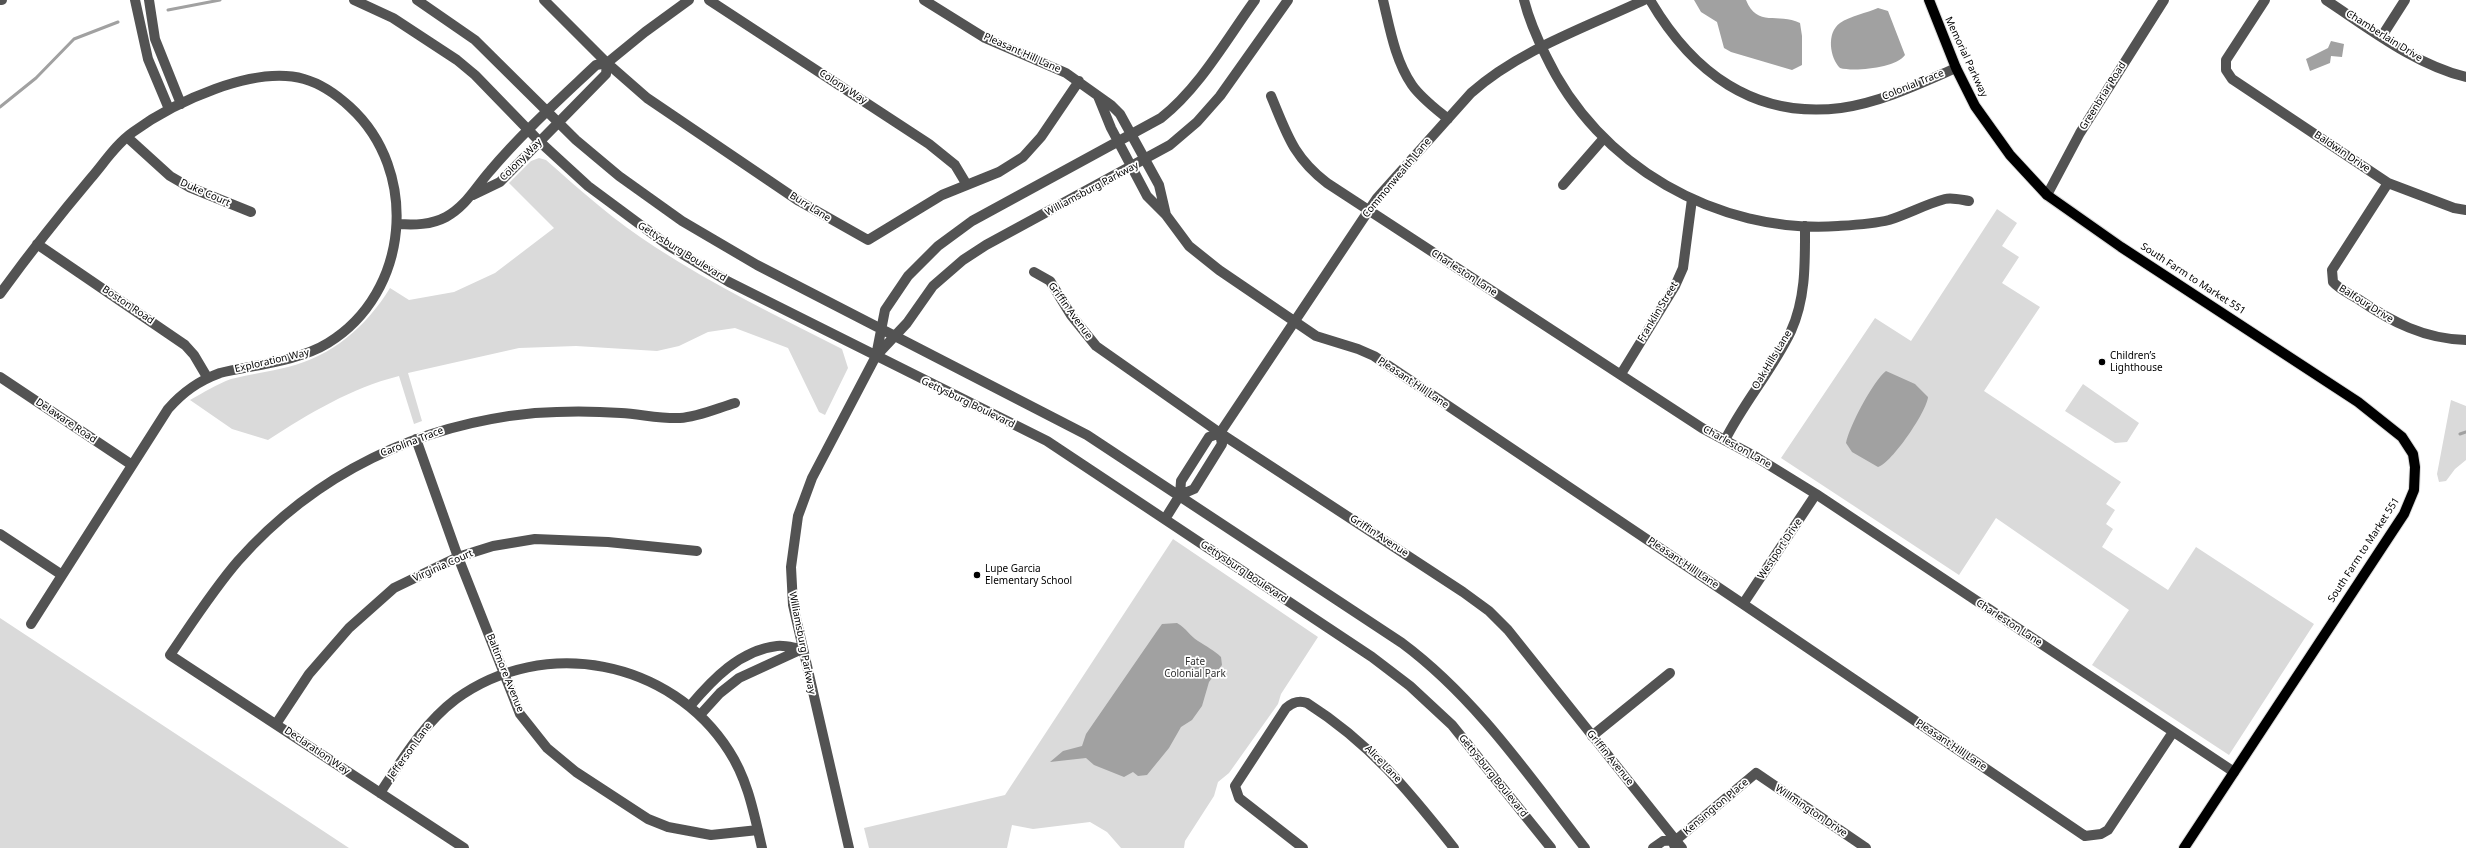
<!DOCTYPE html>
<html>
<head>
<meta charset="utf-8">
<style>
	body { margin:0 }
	canvas { display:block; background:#fff }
</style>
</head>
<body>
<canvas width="2466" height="848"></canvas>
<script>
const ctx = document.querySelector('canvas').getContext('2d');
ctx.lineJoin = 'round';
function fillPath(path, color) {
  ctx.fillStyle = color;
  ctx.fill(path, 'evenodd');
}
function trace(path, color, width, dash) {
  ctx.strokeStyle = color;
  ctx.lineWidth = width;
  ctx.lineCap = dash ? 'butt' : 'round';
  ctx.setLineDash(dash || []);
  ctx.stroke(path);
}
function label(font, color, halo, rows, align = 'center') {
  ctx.font = font + ' "Noto Sans",sans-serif';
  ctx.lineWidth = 3.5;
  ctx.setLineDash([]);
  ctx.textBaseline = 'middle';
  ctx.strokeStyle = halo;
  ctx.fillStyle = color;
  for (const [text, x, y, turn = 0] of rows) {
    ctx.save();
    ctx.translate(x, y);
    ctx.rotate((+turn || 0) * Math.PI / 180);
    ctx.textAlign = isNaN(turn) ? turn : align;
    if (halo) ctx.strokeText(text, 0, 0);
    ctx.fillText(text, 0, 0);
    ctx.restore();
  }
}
const green = new Path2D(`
	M539 158 546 160C581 191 616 222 655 247 715 286 779 317 842 349L848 368 825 415 819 412 788 348 735 328 708 332 679 346 657 351 576 346 519 348 408 373 422 421 414 424 399 376C351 388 310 413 268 440L232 429 190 400C203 393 217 384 231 379 250 374 269 372 288 367 332 356 366 327 390 288L409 300 454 292 495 273 554 228 509 183 531 161Z
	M1997 209 2017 223 2002 246 2019 257 2002 283 2040 307 1984 391 2121 482 2106 504 2115 510 2106 524 2113 529 2102 547 2168 590 2196 547 2314 624 2229 755 2092 665 2129 610 1996 518 1959 575 1781 458 1875 318 1911 341Z
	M2083 384 2139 423 2127 442 2115 443 2065 411Z
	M2451 400 2466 406V460L2455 469 2446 481 2439 482 2437 474Z
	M1173 539 1318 637 1281 694 1278 704 1229 773 1218 782 1214 796 1185 841 1184 848H1121L1107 832 1090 822 1033 829 1012 825 1007 848H869L864 828 1005 795Z
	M0 618 349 848H0Z`);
const water = new Path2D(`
	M1694 0H1746C1757 28 1778 12 1800 23L1802 36V65L1792 70 1731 52 1724 48 1717 22 1701 12Z
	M1878 8 1888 11 1905 55C1896 68 1854 72 1840 68 1830 58 1826 33 1840 23 1850 16 1867 13 1878 8Z
	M2331 41 2344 44 2342 57 2331 56 2330 63 2310 71 2306 59 2328 48Z
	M1886 371 1915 384 1928 397C1927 411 1892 463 1878 467L1852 452 1846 443C1849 427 1873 381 1886 371Z
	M1177 623C1186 628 1190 636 1198 641 1207 647 1214 650 1221 657L1222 665 1209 682 1202 706 1192 720 1181 727 1169 748 1147 775 1138 776 1133 772 1124 777 1094 765 1086 758 1050 762 1063 751 1082 746 1086 734 1157 631 1162 624Z`);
const stream = new Path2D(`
	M168 10 220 0
	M0 107 36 78 74 39 118 22
	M2460 434 2466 432`);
const minor = new Path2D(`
	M0 0H2
	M135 0 148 59 169 109
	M149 0 155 39 181 104
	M354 0 393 18 457 60 475 75 540 142 588 186 669 246 729 282 1047 441 1372 657 1410 686 1452 725 1551 848
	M417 0 475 40 576 140 619 176 682 221 757 265 1087 435 1402 643C1476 698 1529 776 1585 848
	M544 0 607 63 647 98 799 201 868 240 942 195 999 172 1023 157 1041 137 1079 81
	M709 0 929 144 955 165 967 185
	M924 0 985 38 1066 73 1111 105 1120 114 1159 185 1166 215
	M1383 0C1390 29 1395 60 1412 85 1421 98 1436 109 1448 119
	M1524 0C1529 20 1537 38 1546 56 1598 166 1717 234 1838 226 1854 225 1873 224 1889 220 1908 214 1926 204 1945 199 1952 197 1962 200 1969 201
	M1650 0C1692 72 1754 119 1841 108 1882 102 1919 84 1956 68
	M2265 0 2226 60V70L2232 79 2388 183 2454 208 2466 210
	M2326 0C2370 29 2414 64 2466 77
	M2382 36 2405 0
	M1098 96 1111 128 1147 196 1166 215 1189 246 1219 270 1316 336 1358 349 1374 356 1743 604 2085 836 2101 834 2108 830 2173 732
	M1271 96C1287 134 1293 157 1327 183L1702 428 1756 457 1816 494 2234 772
	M127 137 170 176 189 187 251 212
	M2388 183 2332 270 2333 282C2339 289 2350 294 2358 299 2392 322 2424 339 2466 340
	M1563 185 1604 138
	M473 195 500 182 606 74 607 63
	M2047 195 2080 133 2164 0
	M398 224C414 225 431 225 446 217 466 206 475 188 490 171 522 133 560 99 596 65L607 63 645 32 689 0
	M37 244 185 345 194 355 207 377
	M1034 272 1050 281 1071 315 1096 346 1220 433 1463 592 1489 611 1508 630 1682 848
	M0 294C29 254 59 216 91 178 104 163 116 144 133 132 174 102 254 65 304 79 322 84 337 95 350 107 420 171 410 293 328 343 299 361 254 365 220 373 198 381 183 392 168 409L31 624
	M876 356 885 310 908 276 938 246 972 221 1161 118C1200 87 1226 40 1255 0
	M1621 374 1675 286 1683 268 1692 199
	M0 377 132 465
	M416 439 458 557 520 714 547 748 576 772 648 819 668 827 711 835 758 830
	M1725 440C1744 402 1773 369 1791 331 1806 298 1805 262 1805 226
	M1180 495 1181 481 1209 437 1220 433 1377 198 1471 93C1519 50 1587 27 1644 0
	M1180 495 1194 489 1222 444 1220 433
	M1165 519 1180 495
	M0 534 62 575
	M1743 604 1816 494
	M690 706C712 680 740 650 777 646 785 645 794 648 802 649
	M700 715 720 693 739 678 802 649
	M276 724 309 674 349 628 394 588 458 557 493 546 535 539 608 542 697 551
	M1592 736 1670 673
	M380 793C402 760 423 724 456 699 544 635 671 660 729 751 748 780 754 814 762 848
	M1674 845 1676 840 1756 773 1866 848
	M464 848 170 655C192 623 213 590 238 561 316 473 419 424 535 413 563 411 594 411 621 413 640 414 661 419 680 418 698 417 718 408 735 403
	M849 848 793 605 791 567 798 516 812 478 876 356 907 323 933 286 963 260 986 245 1170 145 1197 122 1220 96 1288 0
	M1303 848 1239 798 1235 786 1286 708C1293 702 1299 700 1307 703 1370 743 1408 790 1454 848
	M1653 848 1663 841 1676 840`);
const major = new Path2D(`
	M1929 0 1956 68 1975 106 2010 155 2047 195 2121 247 2358 402 2402 437 2413 454 2415 467 2414 490 2404 514 2184 848`);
const markers = [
	[2102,362,4,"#000"],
	[977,575,4,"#000"]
];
const streetNames = [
	["Chamberlain Drive",2384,36,32],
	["Pleasant Hill Lane",1022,53,24],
	["Memorial Parkway",1966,57,65],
	["Colonial Trace",1913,85,-22],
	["Colony Way",843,87,33],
	["Greenbriar Road",2103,96,-58],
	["Baldwin Drive",2342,152,34],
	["Colony Way",521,160,-45],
	["Commonwealth Lane",1397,178,-50],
	["Williamsburg Parkway",1092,189,-28],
	["Duke Court",205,193,24],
	["Burr Lane",810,207,32],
	["Gettysburg Boulevard",682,252,32],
	["Charleston Lane",1464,273,33],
	["South Farm to Market 551",2193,279,33],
	["Balfour Drive",2366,304,32],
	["Boston Road",128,305,34],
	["Griffin Avenue",1070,311,54],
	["Franklin Street",1658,312,-59],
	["Oak Hills Lane",1772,360,-59],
	["Exploration Way",272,361,-13],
	["Pleasant Hill Lane",1413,383,34],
	["Gettysburg Boulevard",968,403,26],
	["Delaware Road",66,421,34],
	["Carolina Trace",412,442,-21],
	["Charleston Lane",1737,447,29],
	["Griffin Avenue",1379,536,33],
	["Westport Drive",1780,549,-56],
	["South Farm to Market 551",2364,550,-57],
	["Pleasant Hill Lane",1683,563,34],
	["Virginia Court",443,566,-24],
	["Gettysburg Boulevard",1244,572,34],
	["Charleston Lane",2009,623,33],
	["Williamsburg Parkway",802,643,79],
	["Baltimore Avenue",505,673,68],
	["Pleasant Hill Lane",1951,745,34],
	["Declaration Way",317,751,34],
	["Jefferson Lane",410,751,-54],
	["Griffin Avenue",1610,758,51],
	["Alice Lane",1383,764,46],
	["Gettysburg Boulevard",1493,776,51],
	["Kensington Place",1716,807,-40],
	["Willmington Drive",1811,811,34]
];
const poiNames = [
	["Children’s",2110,356],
	["Lighthouse",2110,368],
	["Lupe Garcia",985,569],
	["Elementary School",985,581]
];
const parkNames = [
	["Fate",1195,662],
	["Colonial Park",1195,674]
];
fillPath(green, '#dadada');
fillPath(water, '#a1a1a1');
trace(stream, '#a1a1a1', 3);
trace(major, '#dbdbdb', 12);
trace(minor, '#535353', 10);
trace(major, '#000', 10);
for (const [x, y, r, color] of markers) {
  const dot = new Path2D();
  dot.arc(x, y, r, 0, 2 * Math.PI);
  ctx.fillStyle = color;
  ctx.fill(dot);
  trace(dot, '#fff', 1.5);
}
label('10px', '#000', '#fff', streetNames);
label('10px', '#000', '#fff', poiNames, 'left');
label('10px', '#313131', '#fff', parkNames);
</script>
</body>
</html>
